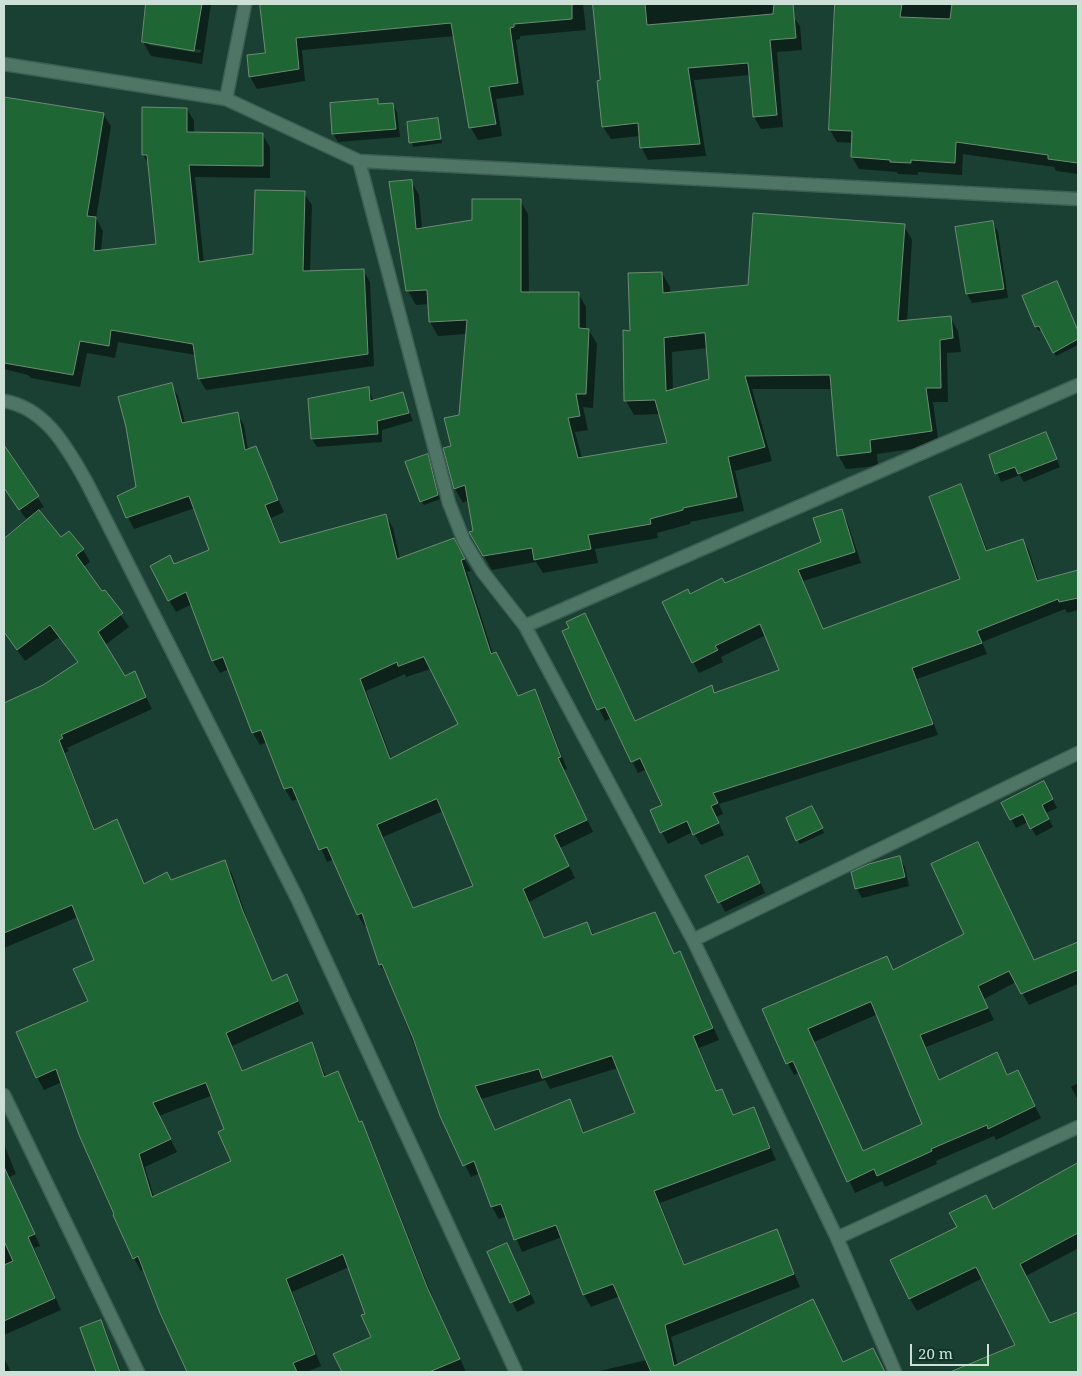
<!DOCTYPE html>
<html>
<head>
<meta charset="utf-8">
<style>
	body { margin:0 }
	#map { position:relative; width:1082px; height:1376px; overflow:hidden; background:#1a4033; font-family:"Noto Serif",serif }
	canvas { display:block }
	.frame { position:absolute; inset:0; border:5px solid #cce0d8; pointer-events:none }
	.scale { position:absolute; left:910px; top:1344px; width:79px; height:22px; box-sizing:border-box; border:2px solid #cce0d8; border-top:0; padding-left:6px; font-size:15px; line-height:18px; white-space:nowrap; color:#cce0d8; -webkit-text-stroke:4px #0f3529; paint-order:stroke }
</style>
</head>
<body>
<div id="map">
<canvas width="1082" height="1376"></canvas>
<div class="frame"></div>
<div class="scale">20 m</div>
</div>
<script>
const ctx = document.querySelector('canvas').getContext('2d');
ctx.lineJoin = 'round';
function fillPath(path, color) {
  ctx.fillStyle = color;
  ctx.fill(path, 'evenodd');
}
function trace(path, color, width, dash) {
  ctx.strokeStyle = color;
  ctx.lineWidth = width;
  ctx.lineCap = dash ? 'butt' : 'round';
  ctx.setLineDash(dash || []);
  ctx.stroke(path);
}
const shadow = new Path2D(`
	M147 4H211L202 64 151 56 143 42ZM149 42 201 50 200 53 149 45Z
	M262 4H583L586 30 520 36V39L516 40 524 95 496 99 502 136 478 140 471 128 455 36 302 50 305 81 257 89 250 77 266 54Z
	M615 4H793L791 14 800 26 802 50 777 52 783 127 761 129 754 117 750 75 694 80 706 156 648 160 641 147 640 136 611 139 603 127 620 70Z
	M845 4H1078V174L1056 171 1054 167 963 154 962 175 918 172V175L898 174 897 172 859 169 852 157 853 143 837 142 830 130Z
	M4 98 103 114 111 126 96 218 103 231 101 251 157 245 149 165 143 155V109H187L194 121V134H262L270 147V178L195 177 204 263 254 255 304 193 312 205 310 272 363 270 370 282 374 366 206 390 199 378 196 355 118 342 115 358 87 353 80 387 31 378 28 375 4 369Z
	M377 100 380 105 392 104 397 112 400 137 338 142 333 133Z
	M437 119 442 143 413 147 408 123Z
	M411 181 419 195 422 229 473 221 520 200 528 214 529 293H578L586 307V330H589L597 344 593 408 583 407 588 430 575 432 582 459 668 444 660 414 634 415 626 401 631 332 662 273 670 287V294L749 286 904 226 912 240 907 322 950 317 958 331 961 352 947 353 948 402H933L939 445 877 454 878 466 846 469 838 455 832 389H752L772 461 735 471 744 511 690 522V524L657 533 658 538 595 549 598 563 543 573 536 562 492 570 471 533 475 532 469 500 463 503 455 489 445 449 452 447 460 416 467 334 438 336 430 322 429 304 416 305 408 291ZM708 348 711 380 673 391 672 352Z
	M993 223 998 232 1008 298 972 303 967 294 957 228Z
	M1059 286 1078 331V345L1056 356 1042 330 1039 331 1036 327 1023 297Z
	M171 384 178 396 185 423 237 413 244 425 248 450 255 447 284 512 271 518 281 544 386 516 393 528 400 559 460 551 471 571 467 572 493 654 518 698 534 691 541 702 567 769 564 770 593 832 560 848 575 878 529 902 545 939 587 923 594 935 654 914 675 955 680 953 686 964 719 1040 699 1048 717 1092 721 1090 734 1116 754 1108 776 1160 660 1203 685 1266 776 1230 800 1287 671 1337 678 1366 813 1301 844 1363 879 1361 884 1372H595L647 1360 620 1296 591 1307 584 1295 562 1237 522 1252 507 1216 499 1219 492 1207 480 1173 471 1177 441 1115 388 977 380 965 367 926 365 927 358 915 334 859 327 862 298 799 292 801 285 789 267 742 260 745 253 733 229 669 220 673 213 661 192 604 176 612 169 600 174 566 210 551 195 508 134 529 128 517ZM431 669 459 725 392 760 366 691 405 674 406 677ZM443 811 474 887 414 909 383 837ZM618 1068 636 1114 585 1134 569 1101 496 1131 481 1099 545 1080 550 1089Z
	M368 388 374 402 402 394 413 421 382 430V442L317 447 312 439Z
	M1046 434 1060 467 1024 482 1020 475 1001 482 990 456Z
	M4 448 44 507 38 510 61 539 83 549 90 562 83 567 102 593 104 591 129 627 105 645 124 678 134 673 152 709 67 748 69 751 65 753 95 830 117 821 145 885 171 882 224 861 232 874 248 922 273 982 286 976 304 1014 232 1046 243 1072 312 1043 326 1077 337 1072 360 1123 368 1135 434 1301 466 1372H343L335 1355 373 1338 349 1267 292 1292 321 1366 307 1372H188L161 1313 144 1269 141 1271 134 1258 62 1082 44 1090 37 1077 89 1001 96 960 78 917 4 948V704L44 686 79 664 59 637 25 661 4 632V540L34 516 33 514 26 519 4 487ZM213 1095 226 1129 233 1162 154 1197 145 1167 177 1152 159 1116Z
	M427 455 440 499 424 505 421 501Z
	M961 486 988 552 1023 540 1029 551 1039 582 1078 571V610L1067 613 1065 609 982 642 987 654 917 679 938 735 719 804 723 814 716 817 724 835 701 845 693 832 668 844 651 811 663 805 647 769 638 773 633 763 646 756 611 718 605 721 585 680 570 628 585 615 636 722 711 687 715 694 781 671 766 635 721 657 723 662 699 673 693 662 690 595 725 584 822 543 841 510 847 521 861 563 803 581 824 630 961 580Z
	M1049 791 1057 808 1046 813 1053 827 1036 836 1028 822 1016 828 1003 803Z
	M814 811 824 833 800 844 797 840Z
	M899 857 905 867 909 886 862 898 857 889 853 873Z
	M753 867 765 893 725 912 707 876Z
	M1078 944V984L1029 1005 1016 982 984 999 994 1020 926 1047 940 1081 996 1054 1008 1076 1018 1072 1041 1118 996 1140 994 1136 936 1161 937 1164 885 1187 882 1181 855 1193 799 1073 794 1075 788 1063 764 1010 887 958 894 971 1034 961ZM878 1014 924 1125 863 1152 814 1042Z
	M1078 1083V1100L1071 1087Z
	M4 1144 16 1174 9 1177 40 1246 34 1248 61 1310 4 1335Z
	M1078 1165V1251L1077 1249 1026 1276 1050 1324 1078 1313V1372H953L1017 1345 983 1278 917 1311 910 1299 993 1210Z
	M507 1244 535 1303 517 1312 489 1253Z
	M100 1321 106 1331 121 1372H98L81 1329Z
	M4 1358 11 1372H4Z`);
const building = new Path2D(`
	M146 4H202L194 51 142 42Z
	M260 4H572V19L514 24V27L510 28 518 83 489 87 496 124 469 128 451 23 296 38 299 69 249 77 247 55 265 53Z
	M593 4H645L647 25 773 14 774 4H793L796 38 770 40 777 115 753 117 748 63 688 68 700 144 640 148 638 123 602 127 597 81 600 80Z
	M835 4H902L900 17 950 19 952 4H1078V163L1048 159V155L956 142 955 163 911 160V163L890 162V160L851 157 852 131 829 130Z
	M4 97 104 113 87 216 96 217 94 251 156 244 147 155H142V107L187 108V132L263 133V166L189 165 199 262 253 254 255 190 305 191 303 271 364 269 368 354 198 379 193 344 111 330 109 346 80 341 73 375 4 363Z
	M378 99V104L393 103 396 129 332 134 330 103Z
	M438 118 441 139 409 143 407 122Z
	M412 180 416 229 472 220V199H521V292H579V328L589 329 586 394H576L580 416 568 418 578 458 667 443 655 400 624 401 623 330 630 331 628 273 662 272 663 293 748 285 753 213 905 224 898 321 951 316 953 338 940 340 941 388H926L932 431 870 440 871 452 837 456 830 375 745 376 765 447 728 457 737 497 683 508V510L650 519 651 524 588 535 591 549 534 560 532 548 483 556 469 532 473 531 465 485 454 489 443 448 451 446 444 418 459 415 467 320 429 322 427 290 406 291 389 182ZM705 333 709 379 666 391 664 338Z
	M993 221 1004 289 966 294 955 227Z
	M1057 281 1078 331V339L1053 353 1039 326 1035 327 1022 296Z
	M172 383 182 423 238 412 245 450 256 446 278 500 265 505 280 543 386 514 397 559 454 538 465 559 461 560 491 654 496 652 518 696 535 689 561 757 558 758 587 820 554 835 569 866 523 889 544 938 587 922 592 935 655 912 674 954 680 951 713 1028 693 1036 716 1091 722 1089 733 1115 754 1107 770 1148 654 1191 684 1265 777 1229 794 1274 665 1325 674 1366 813 1299 843 1362 873 1348 885 1372H651L613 1284 583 1295 556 1225 514 1240 501 1204 491 1207 474 1161 463 1166 440 1116 413 1038 382 964 379 965 362 913 357 915 327 847 319 850 292 787 284 789 261 730 252 733 223 657 212 661 186 592 168 601 150 566 170 555 174 564 209 550 189 496 126 518 117 496 136 487 126 427 118 397ZM424 657 458 724 390 759 360 679 397 662 398 666ZM437 799 473 886 413 908 377 825ZM612 1056 635 1113 583 1133 570 1099 495 1130 475 1086 539 1069 542 1078Z
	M369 387 370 401 403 392 409 413 377 421 378 434 311 439 308 399Z
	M1046 432 1057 459 1018 474 1015 467 995 474 989 455Z
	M4 445 39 496 19 510 4 488Z
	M428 454 438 495 420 502 405 462Z
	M961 484 986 551 1023 539 1037 581 1078 570V598L1059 602 1058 599 977 631 982 643 912 668 933 724 713 793 718 803 711 806 719 823 693 835 687 821 660 833 650 810 662 805 640 758 631 762 605 707 597 710 562 631 569 628 566 622 585 613 635 721 712 685 714 693 779 670 760 624 715 646 718 650 692 663 662 602 688 589 690 594 722 578 725 583 821 542 813 518 842 509 855 552 798 570 823 629 960 579 929 497Z
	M39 510 61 537 69 531 84 549 76 555 102 591 105 590 123 613 98 632 125 676 135 671 146 697 61 735 63 738 59 740 94 830 117 819 144 884 167 872 171 880 225 860 242 909 272 981 287 974 298 1001 226 1033 242 1071 312 1042 324 1077 338 1071 359 1122 362 1121 427 1287 460 1359 429 1372H342L333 1354 371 1337 361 1315 365 1314 343 1254 286 1279 315 1354 293 1363 297 1372H187L160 1313 138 1256 133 1259 113 1215 114 1214 79 1135 56 1069 36 1078 16 1032 88 1001 73 969 94 960 72 905 4 933V703L43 685 78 662 50 625 17 650 4 632V539ZM206 1083 224 1129 218 1132 231 1161 152 1197 139 1154 171 1139 153 1103Z
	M1044 781 1053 799 1042 805 1049 819 1030 829 1023 814 1010 820 1001 803Z
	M812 806 823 828 796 841 786 818Z
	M978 842 1034 960 1078 942V970L1021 994 1009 971 978 986 988 1008 920 1035 939 1080 997 1052 1007 1075 1018 1070 1035 1106 988 1129 987 1125 931 1149 932 1151 877 1176 874 1169 847 1182 793 1061 786 1064 762 1009 887 956 893 970 964 934 931 864ZM871 1002 922 1124 863 1151 808 1029Z
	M748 856 760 883 718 903 705 876Z
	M900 856 905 877 855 889 851 872 869 864Z
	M1078 1163V1233L1020 1264 1050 1323 1078 1312V1372H950L1015 1345 976 1267 909 1299 890 1260 957 1227 949 1213 986 1195 993 1209Z
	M4 1167 35 1234 28 1237 55 1298 4 1321V1265L13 1261 4 1241Z
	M507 1243 530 1294 510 1303 487 1252Z
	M101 1320 120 1372H96L80 1328Z`);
const minor = new Path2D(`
	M245 4 226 99 359 161 449 503 464 541 482 571 525 626 693 940 837 1238 895 1372
	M4 64 226 99
	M359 161 1078 199
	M4 401C46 408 67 448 86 481L297 898 516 1372
	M525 626 1078 385
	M693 940 1078 753
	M4 1095 138 1372
	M837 1238 1078 1127`);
fillPath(shadow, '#0007');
fillPath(building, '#1e6735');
trace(building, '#6e8b73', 1);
trace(minor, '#3d5e54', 15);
trace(minor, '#4f7567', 12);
</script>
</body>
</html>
